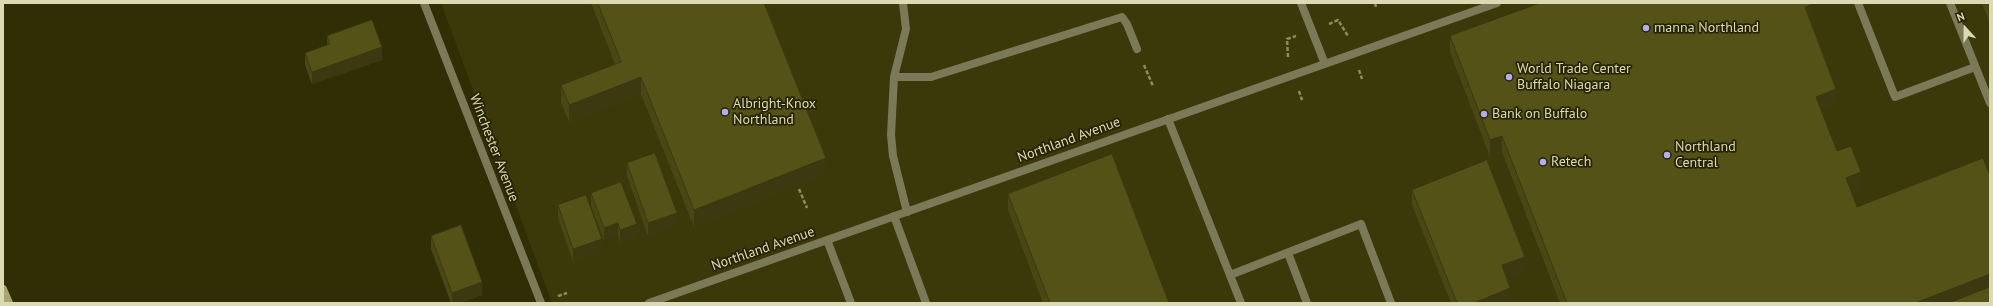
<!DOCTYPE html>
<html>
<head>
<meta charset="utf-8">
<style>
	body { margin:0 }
	#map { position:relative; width:1993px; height:306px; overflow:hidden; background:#302e04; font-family:"PT Sans",sans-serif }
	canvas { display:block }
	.frame { position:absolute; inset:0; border:4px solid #dadab5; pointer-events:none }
	.north { position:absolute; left:1945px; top:8px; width:40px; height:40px; -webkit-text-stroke:3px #262400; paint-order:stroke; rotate:339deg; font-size:11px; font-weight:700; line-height:16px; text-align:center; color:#dadab5 }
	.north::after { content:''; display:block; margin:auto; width:14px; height:18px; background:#dadab5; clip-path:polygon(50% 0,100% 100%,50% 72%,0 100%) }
</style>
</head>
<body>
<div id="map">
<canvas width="1993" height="306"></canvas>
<div class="frame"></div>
<div class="north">N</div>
</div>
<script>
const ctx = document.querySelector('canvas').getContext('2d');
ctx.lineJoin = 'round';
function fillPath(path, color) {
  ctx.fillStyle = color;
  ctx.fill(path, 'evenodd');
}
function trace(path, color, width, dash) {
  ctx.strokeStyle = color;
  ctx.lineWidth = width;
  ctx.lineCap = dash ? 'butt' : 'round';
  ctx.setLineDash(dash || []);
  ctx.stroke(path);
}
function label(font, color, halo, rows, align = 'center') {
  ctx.font = font + ' "PT Sans",sans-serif';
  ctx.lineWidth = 3.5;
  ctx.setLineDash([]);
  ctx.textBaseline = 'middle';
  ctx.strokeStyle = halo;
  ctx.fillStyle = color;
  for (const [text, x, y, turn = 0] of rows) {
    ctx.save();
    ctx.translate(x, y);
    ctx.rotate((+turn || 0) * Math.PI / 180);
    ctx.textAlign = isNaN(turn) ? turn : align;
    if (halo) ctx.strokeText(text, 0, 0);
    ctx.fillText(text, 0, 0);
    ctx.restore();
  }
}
const built = new Path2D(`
	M441 3H1990V303H552Z`);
const path = new Path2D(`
	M1375 3 1376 7
	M1329 24 1338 20 1348 36
	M1288 57 1287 39 1296 36
	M1144 65 1153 86
	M1359 70 1362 79
	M1299 91 1302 100
	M799 189 807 208
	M558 296 567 293`);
const lane = new Path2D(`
	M903 3 906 29 894 77 891 135 893 156 907 212
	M1858 3 1895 97 1975 67
	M1950 3 1990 103
	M894 77H931L1122 17 1127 24 1137 49
	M1168 119 1241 303
	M894 216 926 303
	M827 240 851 303
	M1288 253 1307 303
	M1230 275 1361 224 1391 303`);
const street = new Path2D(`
	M424 3 541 303
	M1301 3 1325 64
	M649 303 1497 3`);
const secondary = new Path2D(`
	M3 289 9 303`);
const wall = new Path2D(`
	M591 3H764L826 174 694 227 641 94 569 122 561 102V85L615 64Z
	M1982 3H1990V24Z
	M1814 21 1811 22 1836 105 1821 111 1837 151 1861 189 1852 193 1857 207 1990 303H1560L1502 152 1490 157 1450 52V36Z
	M327 36 382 60 312 84 305 65V53L327 45Z
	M627 163 677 225 648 236 627 176Z
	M1412 190 1525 272 1507 279 1510 303H1451L1412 205Z
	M591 193 637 236 620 243 618 235 604 240 591 206Z
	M1008 194 1169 303H1043L1008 210Z
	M558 205 602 252 573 262 558 218Z
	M431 236 482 295 460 303H451L431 249Z`);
const shadedWall = new Path2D(`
	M1814 4V21L1805 24V7Z
	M382 47V60L312 84V72Z
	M641 77V94L569 122V105Z
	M1836 89V105L1816 113V97Z
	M1502 136V152L1490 157V140Z
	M826 158V174L694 227V210Z
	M1861 172V189L1846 195V178Z
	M677 213V225L648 236V223Z
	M618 223V235L604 240V228Z
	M637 224V236L620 243V230Z
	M602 239V252L573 262V249Z
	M1525 257V272L1502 281V265Z
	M1990 274V291L1959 303H1915Z
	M482 282V295L460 303H452V293Z
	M1510 288V303H1474Z`);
const building = new Path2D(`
	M598 3H764L826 158 694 210 641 77 569 105 561 85 621 62Z
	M1540 3H1813L1814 4 1805 7 1836 89 1816 97 1837 151 1851 146 1861 172 1846 178 1857 207 1983 158 1990 176V274L1915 303H1567L1502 136 1490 140 1450 36Z
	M372 20 382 47 312 72 305 53 330 44 327 36Z
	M655 153 677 213 648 223 627 163Z
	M1112 154 1169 303H1050L1008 194Z
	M1487 160 1525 257 1502 265 1510 288 1474 303H1457L1412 190Z
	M621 182 637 224 620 230 618 223 604 228 591 193Z
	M586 195 602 239 573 249 558 205Z
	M461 225 482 282 452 293 431 236Z
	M1990 287V303H1949Z`);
const markers = [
	[1646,28,4,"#b2adf9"],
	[1509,77,4,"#b2adf9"],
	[725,112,4,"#b2adf9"],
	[1484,114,4,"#b2adf9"],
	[1667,155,4,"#b2adf9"],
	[1543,162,4,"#b2adf9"]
];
const poiNames = [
	["manna Northland",1654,28],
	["World Trade Center",1517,69],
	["Buffalo Niagara",1517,85],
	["Albright-Knox",733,104],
	["Northland",733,120],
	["Bank on Buffalo",1492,114],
	["Northland",1675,147],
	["Central",1675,163],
	["Retech",1551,162]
];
const streetNames = [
	["Northland Avenue",1069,140,-20],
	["Winchester Avenue",494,148,69],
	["Northland Avenue",763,249,-19]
];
fillPath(built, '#3b3809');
trace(path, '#8b8a63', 2.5, [4, 2]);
trace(lane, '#7b7a58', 8);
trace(street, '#7b7a58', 8);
trace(secondary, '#a8a66e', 8);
fillPath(wall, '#494714');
fillPath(shadedWall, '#3c3910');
fillPath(building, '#555217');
trace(building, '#3c3910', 1);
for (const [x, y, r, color] of markers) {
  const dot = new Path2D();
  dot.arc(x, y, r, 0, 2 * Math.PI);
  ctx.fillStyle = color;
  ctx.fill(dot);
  trace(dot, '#262400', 1.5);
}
label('14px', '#dadab5', '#262400', poiNames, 'left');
label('14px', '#dadab5', '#262400', streetNames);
</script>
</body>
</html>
